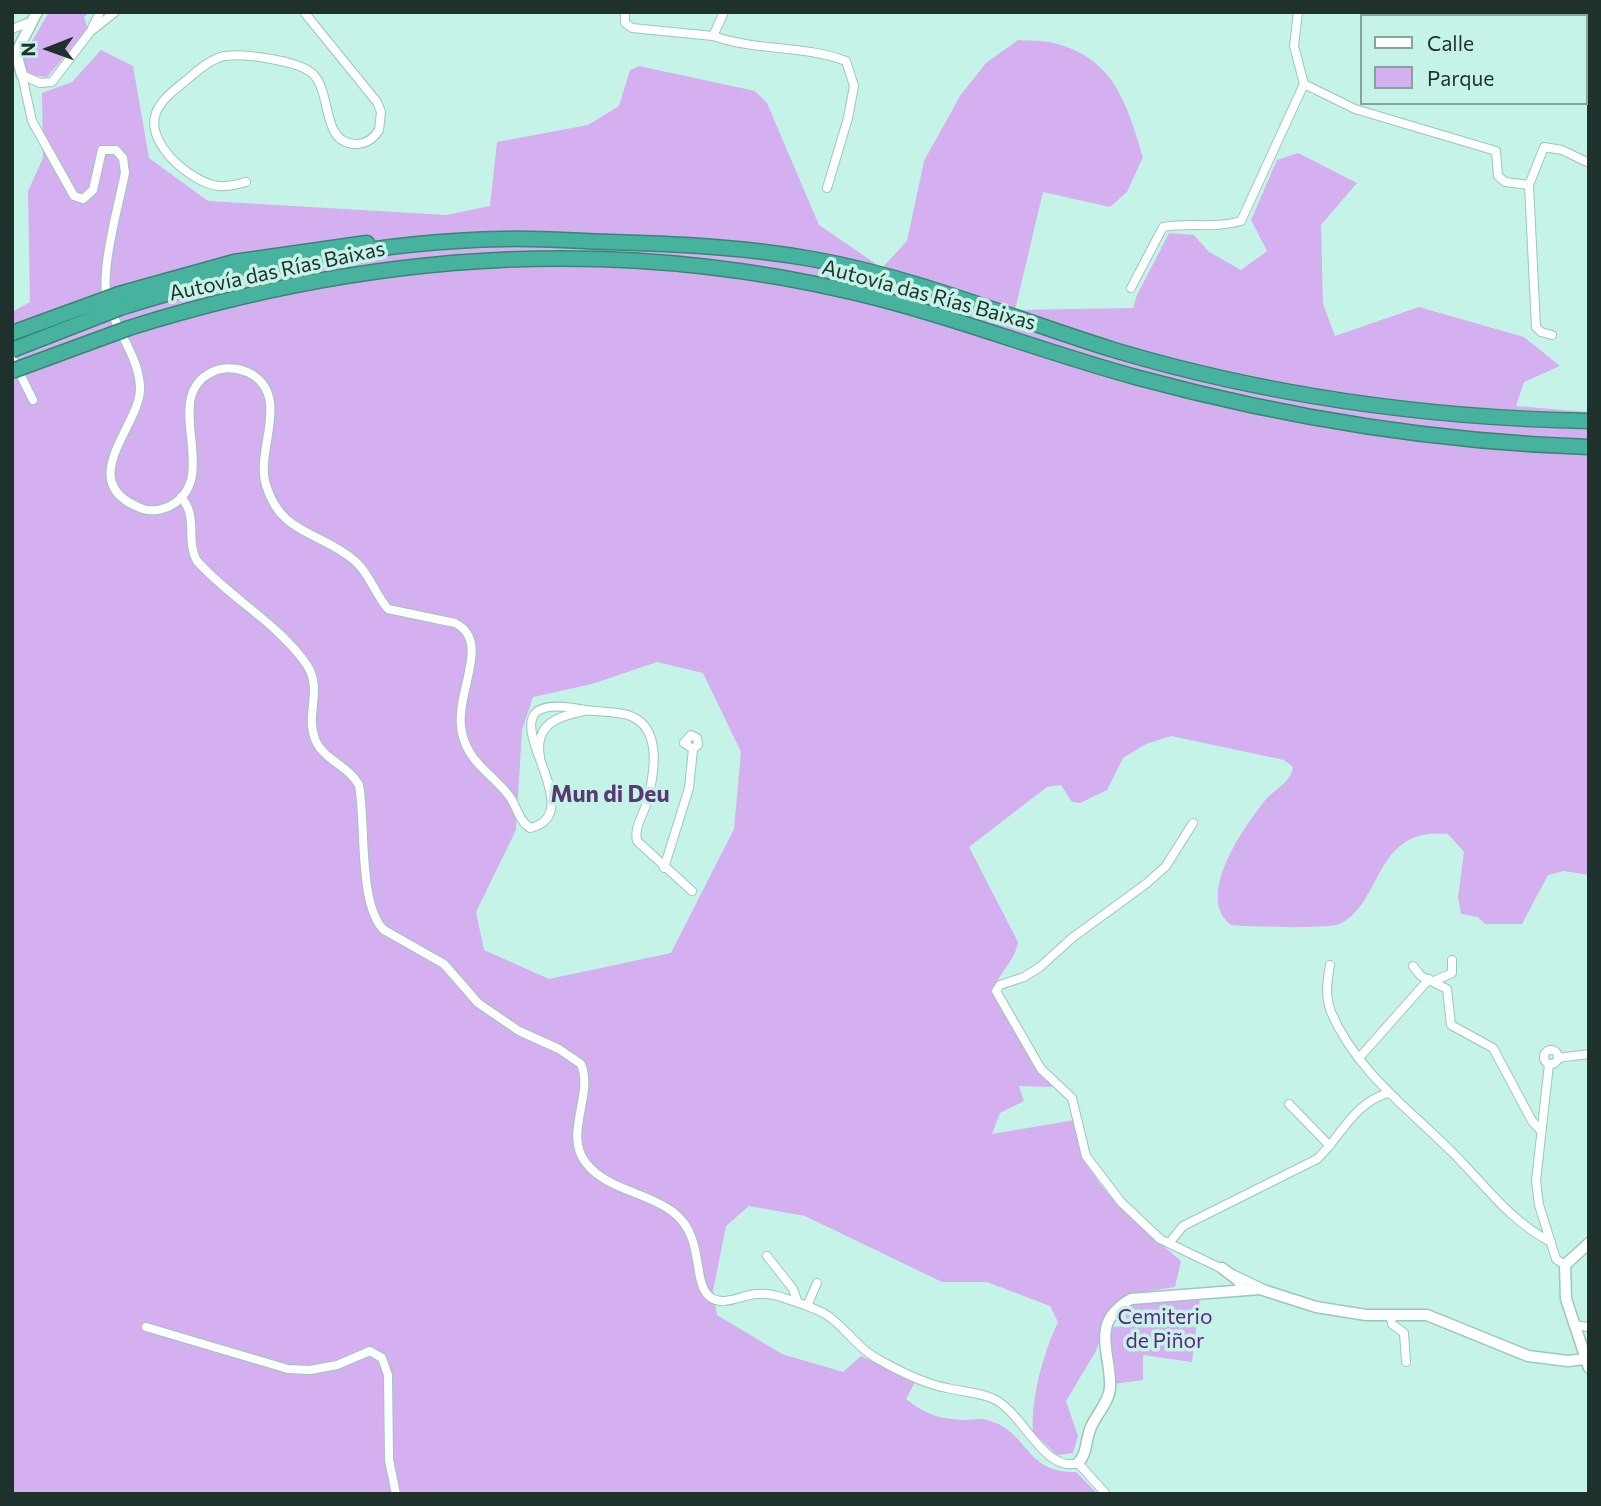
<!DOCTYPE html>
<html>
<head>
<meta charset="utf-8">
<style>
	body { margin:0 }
	#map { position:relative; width:1601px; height:1506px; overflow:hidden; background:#c6f3e7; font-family:Commissioner,sans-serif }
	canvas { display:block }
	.frame { position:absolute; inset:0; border:14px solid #1f312c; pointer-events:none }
	.legend { position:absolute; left:1360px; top:14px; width:228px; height:91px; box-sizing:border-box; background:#c6f3e7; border:2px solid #83a59c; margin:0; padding:9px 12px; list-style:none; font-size:21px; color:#1f312c }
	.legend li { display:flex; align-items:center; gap:14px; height:35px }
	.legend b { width:35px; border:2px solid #83a59c }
	.north { position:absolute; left:14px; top:14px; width:70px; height:70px; -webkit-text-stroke:5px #c6f3e7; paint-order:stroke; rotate:269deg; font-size:19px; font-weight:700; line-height:28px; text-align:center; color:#1f312c }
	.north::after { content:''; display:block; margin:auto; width:24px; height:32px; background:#1f312c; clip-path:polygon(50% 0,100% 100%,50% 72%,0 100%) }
</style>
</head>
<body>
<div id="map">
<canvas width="1601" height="1506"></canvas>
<div class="frame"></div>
<ul class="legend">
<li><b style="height:9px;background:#fff"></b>Calle</li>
<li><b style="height:19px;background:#d4b0f0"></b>Parque</li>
</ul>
<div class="north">N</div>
</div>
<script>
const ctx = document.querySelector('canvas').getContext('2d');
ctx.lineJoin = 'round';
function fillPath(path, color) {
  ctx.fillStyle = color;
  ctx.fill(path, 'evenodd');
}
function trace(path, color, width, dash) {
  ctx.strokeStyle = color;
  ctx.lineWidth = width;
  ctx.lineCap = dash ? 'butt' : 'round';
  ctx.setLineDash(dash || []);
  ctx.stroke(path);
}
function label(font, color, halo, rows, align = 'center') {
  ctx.font = font + ' Commissioner,sans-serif';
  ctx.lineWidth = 7;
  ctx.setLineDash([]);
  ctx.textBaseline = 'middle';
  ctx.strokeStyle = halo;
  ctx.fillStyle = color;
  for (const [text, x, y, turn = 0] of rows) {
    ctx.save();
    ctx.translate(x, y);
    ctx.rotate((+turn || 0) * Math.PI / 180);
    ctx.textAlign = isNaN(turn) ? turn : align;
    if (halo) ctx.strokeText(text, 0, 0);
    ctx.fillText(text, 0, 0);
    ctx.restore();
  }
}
const green = new Path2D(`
	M49 12H90L84 17 88 29 47 77 29 75 22 58Z
	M1018 40C1032 41 1048 40 1061 45 1116 62 1128 108 1143 157L1127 192 1110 207 1043 192 1015 310 1133 308 1137 295 1169 233 1194 235 1209 252 1241 270 1267 251 1251 220 1277 160 1298 153 1357 183 1321 225 1323 304 1335 336 1419 307 1524 337 1560 366 1524 382 1516 406 1589 412V875L1564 871 1548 875 1522 924H1485L1478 917 1461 914 1458 897 1464 852 1448 834C1373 826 1383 905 1339 924 1328 929 1246 927 1231 925 1195 897 1242 830 1263 803 1273 789 1290 785 1293 767L1284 760 1171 736 1146 744 1123 758 1107 790 1080 803 1072 802 1061 785 1047 787 969 847 1018 942C1016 960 997 975 992 993L1034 1062 1054 1087 1019 1086 1024 1101 1000 1113 992 1134 1075 1120C1077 1130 1078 1142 1082 1152 1099 1196 1146 1230 1181 1261L1175 1287 1130 1294 1112 1305 1096 1351 1066 1401 1078 1436 1073 1453 1057 1455 1033 1432C1031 1398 1043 1354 1058 1322L1050 1306 987 1282H942L805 1216 749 1206 726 1226 713 1291 717 1315 782 1354 843 1372 861 1356 915 1382 906 1399C926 1415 940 1419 965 1420 972 1420 981 1418 987 1420 1030 1431 1023 1473 1076 1472L1098 1494H12V312L30 302 28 191 43 158 42 93 72 82 101 50 133 66 149 158 208 201 446 215 490 206 497 142 588 125 619 106 630 70 639 66 755 91 767 103 819 225 882 268 907 241 924 161 960 96 986 63ZM657 662 703 673 741 752 734 829 671 953 549 979 484 950 476 912 516 830 522 730 533 697 592 684Z
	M1200 1298 1192 1362 1143 1355V1380L1114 1384 1108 1349 1112 1327 1127 1326 1125 1311 1132 1304Z`);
const street = new Path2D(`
	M625 12V23L632 28 713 36
	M724 12 713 36C756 51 804 45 846 61L854 86 848 118 827 188
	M92 28 100 12
	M12 29 30 22
	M22 75 32 121 74 196 83 199 93 190 102 150H116L123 158 125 173C119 203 100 271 107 298 114 328 139 356 140 387 142 424 74 480 138 507 148 512 158 511 168 507 227 479 154 393 217 370 228 366 243 369 253 375 290 399 255 451 266 485 281 536 321 531 355 561 370 574 375 594 388 609L455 623C493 642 453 694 462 733 469 764 492 773 510 797 517 807 519 821 530 828 602 811 460 684 585 710 599 712 614 711 628 715 664 727 654 777 646 805 642 817 634 828 637 841L692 891
	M22 75 40 83 52 82 90 32 115 12
	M1304 84 1355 109 1496 151 1498 176 1505 182 1529 185 1544 147 1562 150 1589 163
	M246 182C237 184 228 187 219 186 193 184 144 143 156 113 161 99 178 87 189 78 199 69 212 58 225 56 244 53 300 61 313 74 333 94 320 145 358 144 368 143 374 138 379 130L381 112 377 102 304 12
	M1529 185 1536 327 1541 332 1552 335
	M1131 288 1163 227C1190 222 1213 229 1241 221L1304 84 1294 46 1298 12
	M12 358 33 400
	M181 497C199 517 185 540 197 561 231 599 278 623 307 665 323 690 305 714 315 739 323 760 348 765 359 785 366 822 358 905 384 930L444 964 478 1003 519 1031 559 1049 581 1064C594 1095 563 1134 586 1163 607 1190 647 1192 673 1212 706 1237 691 1282 710 1297 723 1307 742 1295 756 1294 767 1293 777 1295 787 1299 801 1304 820 1309 831 1318 851 1334 859 1350 883 1362 903 1373 925 1384 947 1388 963 1392 979 1392 994 1399 1023 1413 1045 1474 1078 1463L1106 1494
	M540 757C534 724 558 716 584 711
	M1193 823 1166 866 1147 883 1072 938 1040 967 1024 977 1000 985 996 991 1041 1069 1072 1098 1086 1156 1121 1202 1160 1239 1264 1289
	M664 868 689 788 693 749 698 745 697 738 691 735 684 743 693 749
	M1330 965C1327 982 1325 996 1331 1012 1356 1071 1409 1109 1453 1153 1485 1185 1510 1221 1551 1242
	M1413 966 1421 976 1447 989 1451 1025 1493 1048 1532 1121 1541 1131
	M1434 981 1452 973V960
	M1544 1057a7 7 0 1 1 14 0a7 7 0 1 1-14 0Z
	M1359 1058 1429 979
	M1558 1058 1589 1054
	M1549 1064 1536 1181 1539 1205 1556 1259 1565 1265
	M1289 1104 1330 1146
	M1169 1243 1183 1226 1317 1159C1342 1136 1352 1104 1388 1093
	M767 1256 793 1289 798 1303
	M807 1306 817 1283
	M1390 1314 1392 1324 1404 1333 1406 1362
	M1574 1325 1589 1327
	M146 1327 288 1369 310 1370 337 1365 370 1351 382 1358 388 1375 389 1460 396 1494`);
const secondary = new Path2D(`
	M22 75 16 53 37 12
	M1589 1243 1565 1265 1566 1299 1589 1368
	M1222 1268 1239 1281 1241 1289
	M1078 1463C1088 1453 1085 1440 1091 1427 1096 1415 1109 1402 1110 1388 1112 1354 1088 1323 1131 1299L1260 1289 1316 1307 1366 1315H1427L1528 1356 1568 1361 1584 1359`);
const highway = new Path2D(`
	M119 294 234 262 367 243
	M120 308C243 269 375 241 504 239 539 238 574 241 609 242 678 244 744 247 812 259 915 277 1014 319 1114 350 1268 396 1428 418 1589 421
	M129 328C367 253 608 235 852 292 950 315 1043 352 1139 378 1287 418 1435 442 1589 447`);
const highwayBridge = new Path2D(`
	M12 333 119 294
	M12 350 120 308
	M12 371 129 328`);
const streetNames = [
	["Autovía das Rías Baixas",277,271,-12],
	["Autovía das Rías Baixas",929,295,15]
];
const parkNames = [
	["Cemiterio",1165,1317],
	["de Piñor",1165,1341]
];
const neighbourhoodNames = [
	["Mun di Deu",610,794]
];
fillPath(green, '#d4b0f0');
trace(street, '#9bc7bc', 10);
trace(secondary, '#9bc7bc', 13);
trace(highway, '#398575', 17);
trace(street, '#fff', 8);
trace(secondary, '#fff', 10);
trace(highway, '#47b29d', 14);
trace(highwayBridge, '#398575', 17, []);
trace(highwayBridge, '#47b29d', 14);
label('21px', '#1f312c', '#c6f3e7', streetNames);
label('21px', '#602383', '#c6f3e7', parkNames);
label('bold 23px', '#5a3871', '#c6f3e7', neighbourhoodNames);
</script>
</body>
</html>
